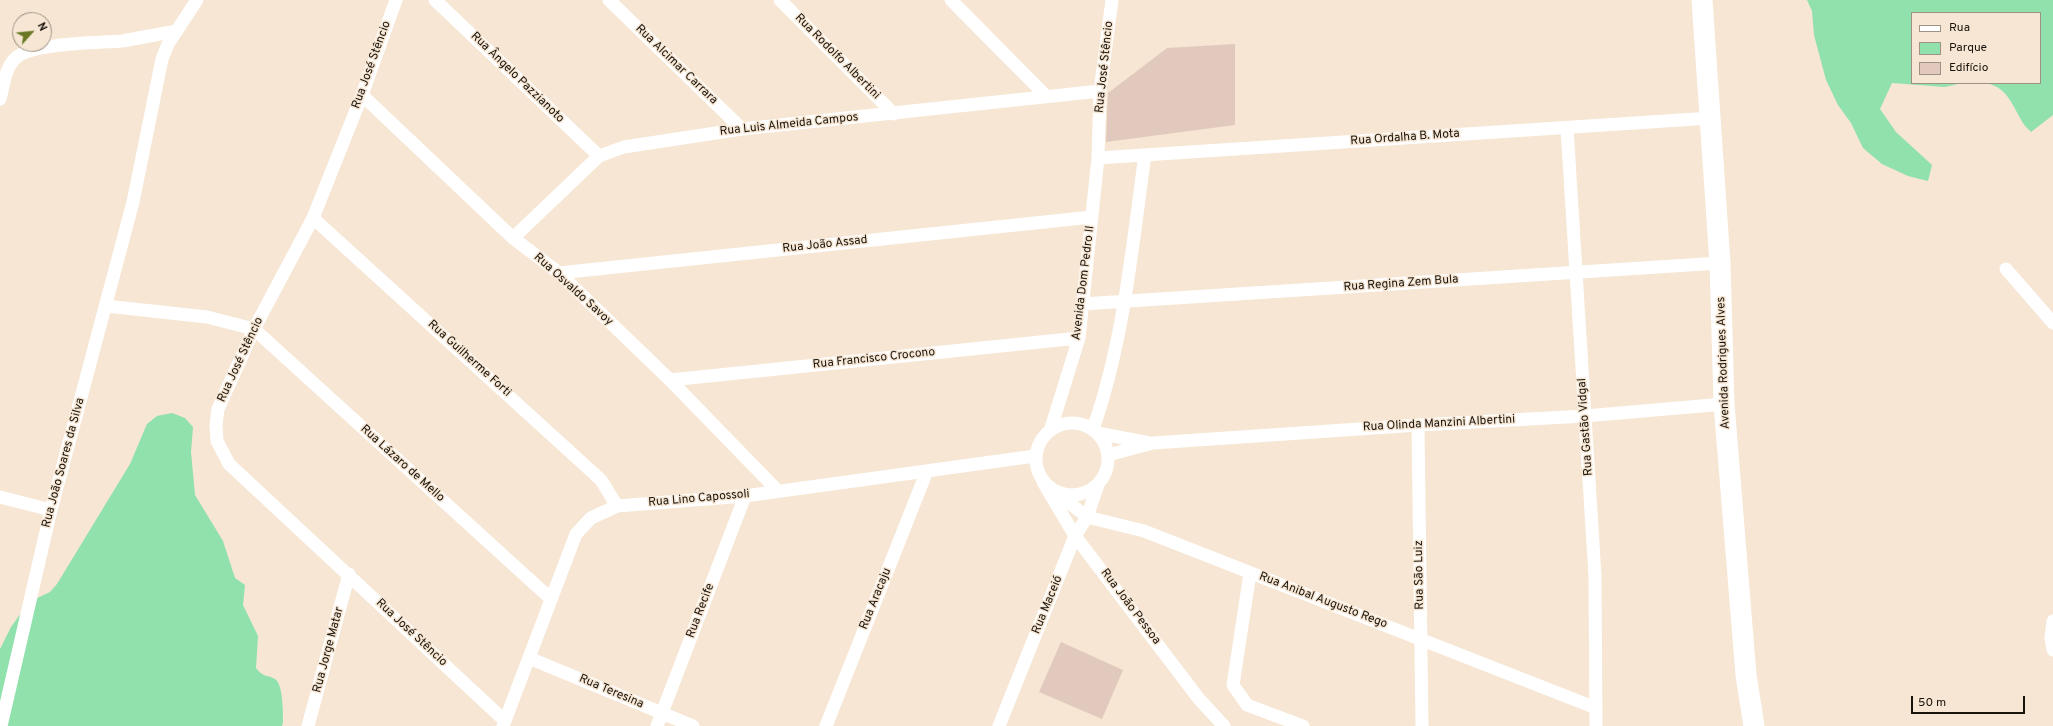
<!DOCTYPE html>
<html>
<head>
<meta charset="utf-8">
<style>
	body { margin:0 }
	#map { position:relative; width:2053px; height:726px; overflow:hidden; background:#f6e6d3; font-family:Overpass,sans-serif }
	canvas { display:block }
	.legend { position:absolute; left:1911px; top:12px; width:130px; height:72px; box-sizing:border-box; background:#f6e6d3; border:1px solid #9d9283; margin:0; padding:5px 7px; list-style:none; font-size:12px; color:#18130c }
	.legend li { display:flex; align-items:center; gap:8px; height:20px }
	.legend b { width:20px; border:1px solid #9d9283 }
	.north { position:absolute; left:12px; top:12px; width:40px; height:40px; box-sizing:border-box; background:#f6e6d3; border:1px solid #9d9283; border-radius:50%; rotate:63deg; font-size:11px; font-weight:700; line-height:16px; text-align:center; color:#18130c }
	.north::after { content:''; display:block; margin:auto; width:14px; height:18px; background:#687825; clip-path:polygon(50% 0,100% 100%,50% 72%,0 100%) }
	.scale { position:absolute; left:1911px; top:696px; width:114px; height:18px; box-sizing:border-box; border:2px solid #18130c; border-top:0; padding-left:5px; font-size:12px; line-height:14px; white-space:nowrap; color:#18130c; -webkit-text-stroke:3px #f6e6d3; paint-order:stroke }
</style>
</head>
<body>
<div id="map">
<canvas width="2053" height="726"></canvas>
<ul class="legend">
<li><b style="height:5px;background:#fff"></b>Rua</li>
<li><b style="height:11px;background:#90e1ab"></b>Parque</li>
<li><b style="height:11px;background:#e1cabd"></b>Edifício</li>
</ul>
<div class="north">N</div>
<div class="scale">50 m</div>
</div>
<script>
const ctx = document.querySelector('canvas').getContext('2d');
ctx.lineJoin = 'round';
function fillPath(path, color) {
  ctx.fillStyle = color;
  ctx.fill(path, 'evenodd');
}
function trace(path, color, width, dash) {
  ctx.strokeStyle = color;
  ctx.lineWidth = width;
  ctx.lineCap = dash ? 'butt' : 'round';
  ctx.setLineDash(dash || []);
  ctx.stroke(path);
}
function label(font, color, halo, rows, align = 'center') {
  ctx.font = font + ' Overpass,sans-serif';
  ctx.lineWidth = 3;
  ctx.setLineDash([]);
  ctx.textBaseline = 'middle';
  ctx.strokeStyle = halo;
  ctx.fillStyle = color;
  for (const [text, x, y, turn = 0] of rows) {
    ctx.save();
    ctx.translate(x, y);
    ctx.rotate((+turn || 0) * Math.PI / 180);
    ctx.textAlign = isNaN(turn) ? turn : align;
    if (halo) ctx.strokeText(text, 0, 0);
    ctx.fillText(text, 0, 0);
    ctx.restore();
  }
}
const green = new Path2D(`
	M1807 0H2053V115L2031 132C2029 129 2025 127 2023 123 2012 105 2007 85 1983 83H2040V13H1912V83H1962L1945 87 1892 83 1880 109 1896 132 1932 165 1928 181 1908 176 1882 164 1863 148 1851 123 1838 105 1826 80 1814 35 1812 11Z
	M172 413 185 418 193 427 191 452 195 495 223 541 235 578 245 585 243 605 258 636 256 668C264 678 266 674 275 679 283 683 283 713 283 722L282 726H0V649L11 627 29 602 50 592 57 584 130 464 147 424 157 416Z`);
const building = new Path2D(`
	M1235 44V125L1106 142 1108 93 1167 48Z
	M1061 642 1123 670 1102 719 1039 692Z`);
const minor = new Path2D(`
	M396 0 362 95 313 218 254 329 218 409 216 425 217 441 229 464 505 721
	M435 0 599 156
	M609 0 742 129
	M780 0 894 114
	M951 0 1046 96
	M362 95 513 238 559 273 670 380 778 491
	M0 99C4 85 5 66 17 57 34 43 98 43 122 41 140 38 159 34 177 31
	M1567 128 1595 576 1596 726
	M1098 158 1711 118
	M313 218 601 480 617 506
	M513 238 599 156 624 147 742 129 1100 91
	M2006 269 2053 323
	M559 273 1092 217
	M1082 304 1720 263
	M106 306 207 317 254 329 551 599
	M670 380 1079 338
	M1036 459a36 36 0 1 1 72 0a36 36 0 1 1-72 0Z
	M1418 425 1422 726
	M1051 428 1079 338 1098 158 1100 91 1112 0
	M1093 429C1124 341 1132 247 1145 155
	M1097 433 1150 443
	M1108 455 1153 443 1418 425 1585 416 1724 404
	M1043 482 1075 536 1199 699 1224 726
	M1054 491 1087 517 1144 531 1596 708
	M0 497 51 510
	M1250 573 1233 685 1247 705 1303 726
	M2053 621 2051 638 2053 650
	M529 658 693 726
	M1 726 51 510 133 202 162 59 168 44 197 0
	M308 726 349 574
	M503 726 576 534 591 518 617 506 745 496 1035 456
	M657 726 745 496
	M826 726 927 471
	M999 726 1075 536 1087 517 1098 485`);
const primary = new Path2D(`
	M1702 0 1720 263 1724 404 1746 675 1754 726`);
const streetNames = [
	["Rua Rodolfo Albertini",837,57,45],
	["Rua José Stêncio",372,65,-70],
	["Rua Alcimar Carrara",676,65,44],
	["Rua José Stêncio",1105,67,-84],
	["Rua Ângelo Pazzianoto",517,78,44],
	["Rua Luis Almeida Campos",789,125,-6],
	["Rua Ordalha B. Mota",1405,138,-4],
	["Rua João Assad",825,245,-6],
	["Avenida Dom Pedro II",1084,283,-83],
	["Rua Regina Zem Bula",1401,284,-4],
	["Rua Osvaldo Savoy",573,290,42],
	["Rua Guilherme Forti",469,359,42],
	["Rua Francisco Crocono",874,359,-6],
	["Rua José Stêncio",241,360,-65],
	["Avenida Rodrigues Alves",1724,363,-92],
	["Rua Olinda Manzini Albertini",1439,424,-3],
	["Rua Gastão Vidgal",1586,427,-94],
	["Rua João Soares da Silva",64,463,-75],
	["Rua Lázaro de Mello",402,464,42],
	["Rua Lino Capossoli",699,499,-5],
	["Rua São Luiz",1420,575,-91],
	["Rua Aracaju",876,599,-68],
	["Rua Anibal Augusto Rego",1323,601,21],
	["Rua Maceió",1048,605,-68],
	["Rua João Pessoa",1130,607,53],
	["Rua Recife",701,611,-69],
	["Rua José Stêncio",411,633,43],
	["Rua Jorge Matar",329,650,-75],
	["Rua Teresina",611,692,23]
];
fillPath(green, '#90e1ab');
fillPath(building, '#e1cabd');
trace(minor, '#fff', 13);
trace(primary, '#fff', 21);
label('12px', '#18130c', '#f6e6d3', streetNames);
</script>
</body>
</html>
